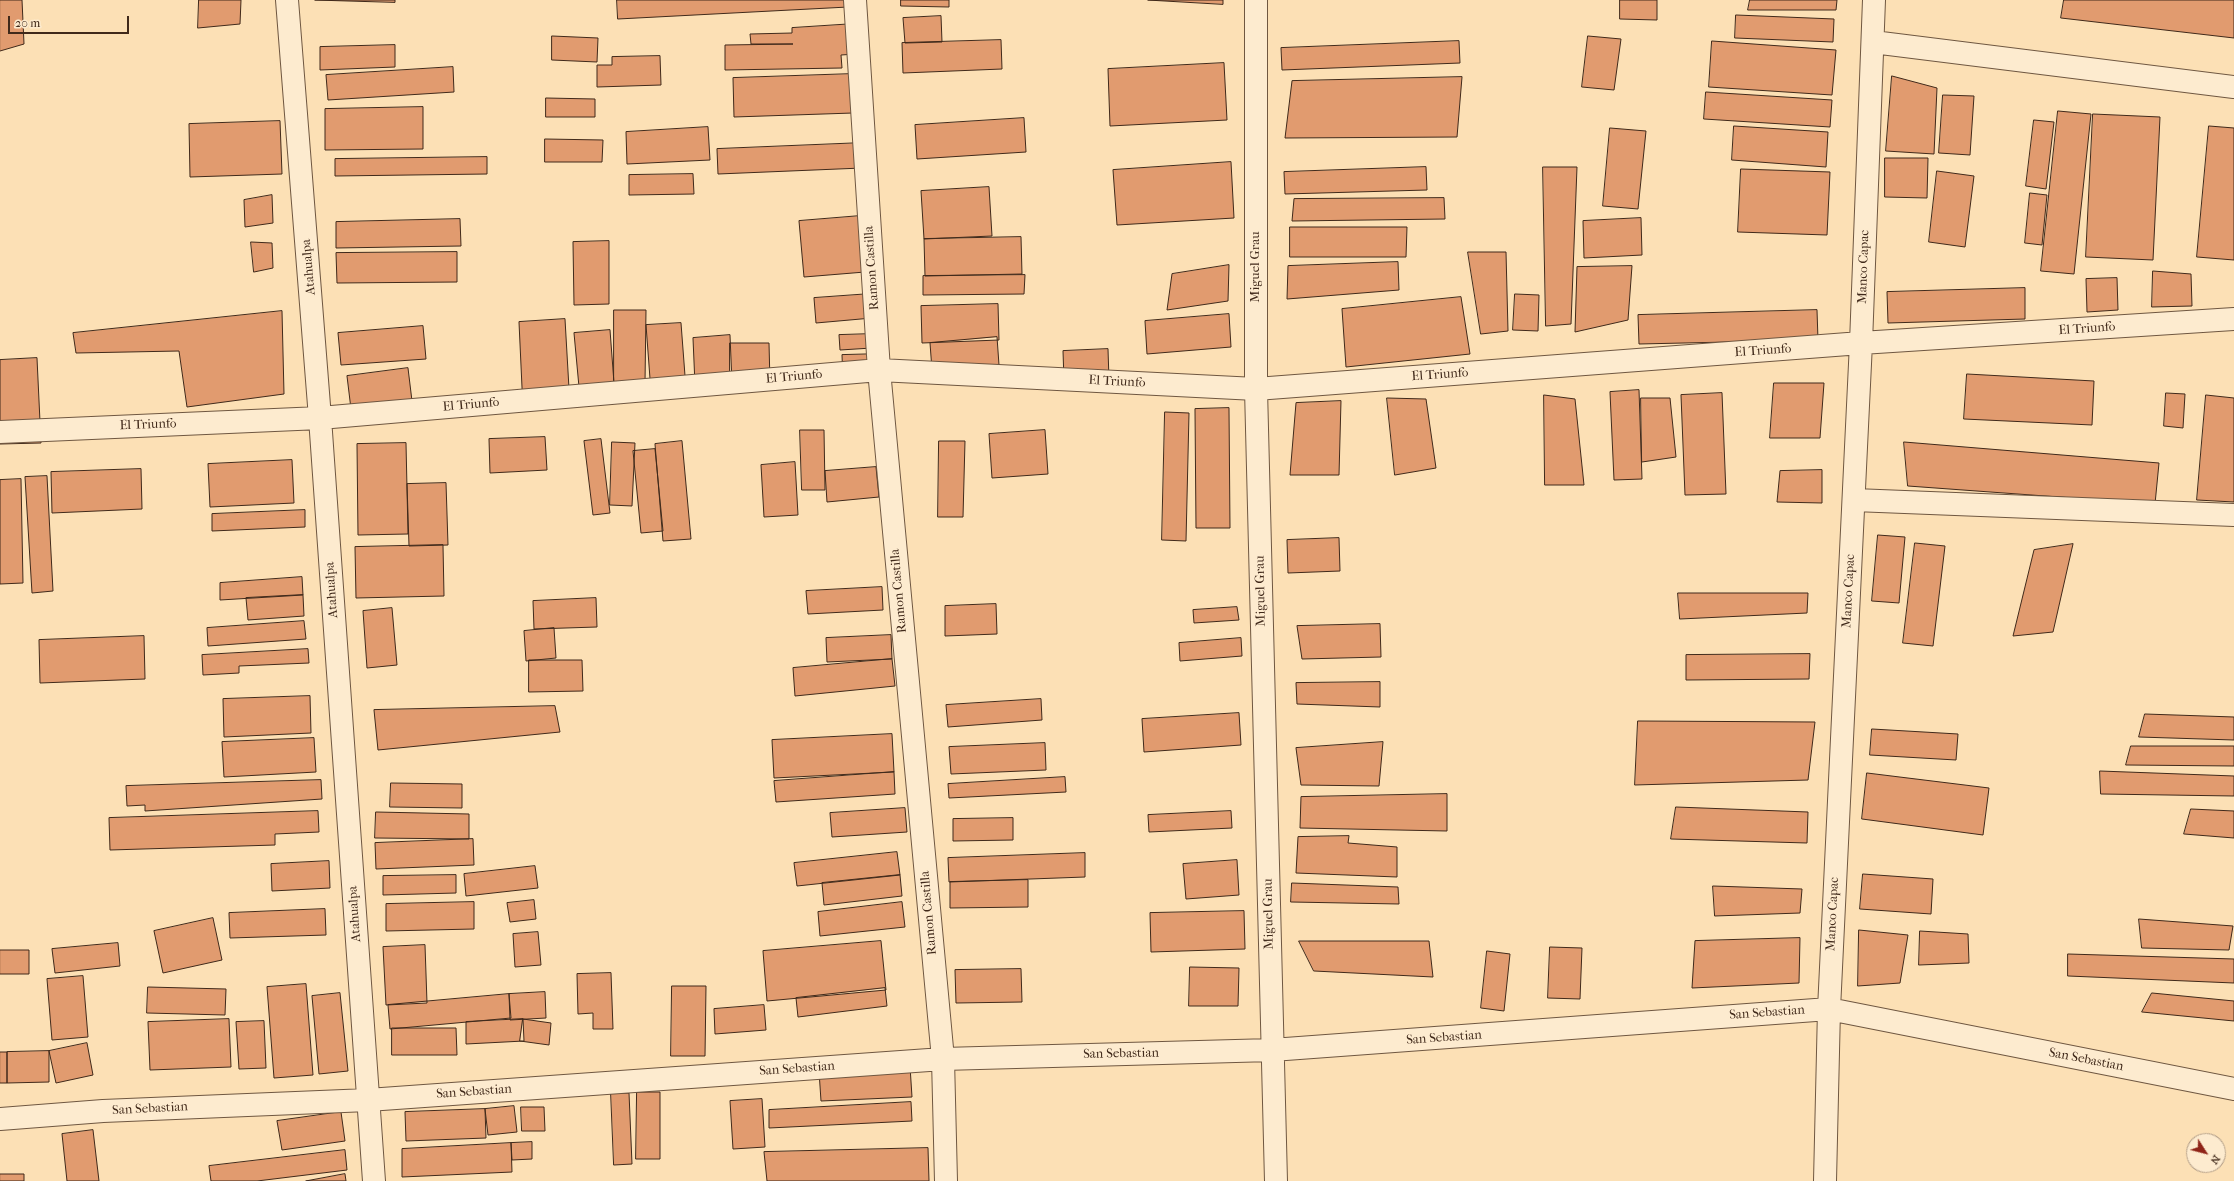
<!DOCTYPE html>
<html>
<head>
<meta charset="utf-8">
<style>
	body { margin:0 }
	#map { position:relative; width:2234px; height:1181px; overflow:hidden; background:#fce0b5; font-family:"IM FELL French Canon",serif }
	canvas { display:block }
	.north { position:absolute; left:2186px; top:1133px; width:40px; height:40px; box-sizing:border-box; background:#fdebcf; border:1px solid #b19d87; border-radius:50%; rotate:126deg; font-size:11px; font-weight:700; line-height:16px; text-align:center; color:#40291a }
	.north::after { content:''; display:block; margin:auto; width:14px; height:18px; background:#8f2418; clip-path:polygon(50% 0,100% 100%,50% 72%,0 100%) }
	.scale { position:absolute; left:8px; top:16px; width:121px; height:18px; box-sizing:border-box; border:2px solid #40291a; border-top:0; padding-left:5px; font-size:12px; line-height:14px; white-space:nowrap; color:#40291a; -webkit-text-stroke:3px #fdebcf; paint-order:stroke }
</style>
</head>
<body>
<div id="map">
<canvas width="2234" height="1181"></canvas>
<div class="north">N</div>
<div class="scale">20 m</div>
</div>
<script>
const ctx = document.querySelector('canvas').getContext('2d');
ctx.lineJoin = 'round';
function fillPath(path, color) {
  ctx.fillStyle = color;
  ctx.fill(path, 'evenodd');
}
function trace(path, color, width, dash) {
  ctx.strokeStyle = color;
  ctx.lineWidth = width;
  ctx.lineCap = dash ? 'butt' : 'round';
  ctx.setLineDash(dash || []);
  ctx.stroke(path);
}
function label(font, color, halo, rows, align = 'center') {
  ctx.font = font + ' "IM FELL French Canon",serif';
  ctx.lineWidth = 4;
  ctx.setLineDash([]);
  ctx.textBaseline = 'middle';
  ctx.strokeStyle = halo;
  ctx.fillStyle = color;
  for (const [text, x, y, turn = 0] of rows) {
    ctx.save();
    ctx.translate(x, y);
    ctx.rotate((+turn || 0) * Math.PI / 180);
    ctx.textAlign = isNaN(turn) ? turn : align;
    if (halo) ctx.strokeText(text, 0, 0);
    ctx.fillText(text, 0, 0);
    ctx.restore();
  }
}
const building = new Path2D(`
	M0 0H22L24 44 0 51Z
	M199 0H241L240 24 198 28Z
	M315 0H395V2Z
	M617 0H847L848 7 618 19Z
	M901 0H949V7L901 6Z
	M1148 0H1223V4Z
	M1620 0H1657V20L1620 19Z
	M1750 0H1837L1836 10H1748Z
	M2064 0H2234V38L2061 18Z
	M1736 15 1834 19 1833 42 1735 38Z
	M941 16 942 42 905 43 903 18Z
	M854 24 856 54 841 55 842 68 725 70V45L793 44H751L750 34 792 33V28Z
	M552 36 598 38 597 62 552 60Z
	M1588 36 1621 39 1614 90 1582 87Z
	M1001 40 1002 69 903 73 902 43Z
	M1459 41 1460 63 1282 70 1281 48Z
	M1712 41 1836 50 1832 95 1709 87Z
	M395 45V67L320 70V47Z
	M660 56 661 85 597 87V65H612V57Z
	M1224 63 1227 120 1110 126 1108 69Z
	M453 67 454 92 328 100 326 75Z
	M852 74 853 113 734 117 733 78Z
	M1892 76 1937 88 1934 154 1886 151Z
	M1462 77 1457 137 1285 138 1292 81Z
	M1706 92 1832 100 1830 127 1704 119Z
	M1943 95 1974 96 1970 155 1939 153Z
	M546 98 595 99V117H546Z
	M423 107V149L325 150V109Z
	M2058 111 2091 114 2074 274 2041 271Z
	M2093 114 2160 117 2153 260 2086 257Z
	M1024 118 1026 152 917 159 915 125Z
	M2034 120 2054 122 2046 189 2026 186Z
	M280 121 282 174 190 177 189 124Z
	M1734 126 1828 132 1826 167 1732 160Z
	M2209 126 2234 128V260L2197 257Z
	M708 127 710 160 627 164 626 132Z
	M1610 128 1646 131 1638 209 1603 206Z
	M545 139 603 140 602 162H545Z
	M862 143V168L718 174 717 149Z
	M487 157V174L335 176V159Z
	M1885 158H1928L1927 198 1885 197Z
	M1231 162 1234 218 1117 225 1113 170Z
	M1426 167 1427 190 1285 194 1284 172Z
	M1543 167H1577L1571 324 1546 326Z
	M1741 169 1830 172 1827 235 1738 232Z
	M1937 171 1974 176 1965 247 1929 242Z
	M693 174 694 194 629 195V175Z
	M989 187 992 236 924 239 921 191Z
	M2030 193 2047 195 2042 245 2025 243Z
	M272 195 273 223 245 227 244 200Z
	M1444 198 1445 219 1292 221 1294 199Z
	M860 216 865 272 804 277 799 221Z
	M1641 218 1642 255 1584 258 1583 221Z
	M460 219 461 246 336 248V222Z
	M1290 227H1407L1406 257H1290Z
	M1021 237 1022 274 925 276 924 239Z
	M609 241V304L574 305 573 242Z
	M251 242 272 243 273 268 254 272Z
	M457 252V282L337 283 336 253Z
	M1468 252H1506L1508 331 1481 334Z
	M1398 262 1399 290 1287 299 1288 266Z
	M1229 265 1228 301 1167 310 1172 274Z
	M1632 266 1628 320 1575 332 1577 267Z
	M2153 271 2191 274 2192 306 2152 307Z
	M1025 275 1024 294 923 295V276Z
	M2117 278 2118 310 2087 312 2086 279Z
	M2025 288V319L1888 323 1887 292Z
	M870 294 872 318 816 323 814 298Z
	M1515 294 1539 295 1538 331 1513 330Z
	M1461 297 1470 354 1346 367 1342 309Z
	M998 304 999 340 922 343 921 306Z
	M614 310H646L645 383H614Z
	M1817 310 1818 340 1639 344 1638 315Z
	M282 311 284 394 187 407 179 351 76 353 73 333Z
	M1229 314 1231 347 1147 354 1145 321Z
	M565 319 570 406 523 409 519 322Z
	M681 323 686 389 651 392 646 325Z
	M423 326 426 359 341 365 338 333Z
	M610 330 614 383 579 387 574 333Z
	M872 334V348L840 350 839 335Z
	M730 335 732 383 695 385 693 338Z
	M997 337 999 365 932 370 930 343Z
	M730 343H769L770 383H730Z
	M1108 349 1109 380 1064 381 1063 351Z
	M875 354 843 382 842 355Z
	M37 358 41 443 0 444V360Z
	M408 368 412 401 351 409 347 376Z
	M1967 374 2094 381 2092 425 1964 419Z
	M1774 383H1824L1820 438H1770Z
	M1639 390 1642 479 1614 480 1610 392Z
	M1722 393 1726 494 1685 495 1681 395Z
	M2166 393 2185 394 2183 428 2164 426Z
	M1544 395 1575 399 1584 485H1545Z
	M2206 395 2234 398V502L2197 500Z
	M1387 398 1426 399 1436 468 1395 475Z
	M1641 398H1670L1676 457 1642 462Z
	M1341 401 1339 475H1290L1296 403Z
	M1229 408 1230 528H1196L1195 409Z
	M1165 412 1189 413 1186 541 1162 540Z
	M800 430H824L825 490H802Z
	M1045 430 1048 474 992 478 989 434Z
	M545 437 547 470 490 473 489 439Z
	M601 439 610 513 593 515 584 441Z
	M682 441 691 539 663 541 655 444Z
	M939 441H965L963 517H938Z
	M612 442 635 443 632 506 610 505Z
	M1904 442 2159 463 2155 504 1908 486Z
	M406 443 408 534 358 535 357 444Z
	M655 449 663 531 641 533 633 451Z
	M292 460 294 503 210 507 208 464Z
	M795 462 798 515 764 517 761 465Z
	M876 467 879 497 827 502 825 471Z
	M141 469 142 509 52 513 51 472Z
	M1822 470V503L1777 502 1780 471Z
	M47 476 53 591 32 593 25 477Z
	M21 479 23 583 0 584V480Z
	M446 483 448 545 409 546 407 484Z
	M305 510V527L212 531V514Z
	M1878 535 1905 537 1899 603 1872 601Z
	M1339 538 1340 571 1288 573 1287 540Z
	M1915 543 1945 546 1933 646 1903 643Z
	M2073 544 2053 632 2013 636 2034 550Z
	M443 545 444 596 356 598 355 547Z
	M302 577 303 595 220 600V583Z
	M882 587 883 610 808 614 806 591Z
	M1678 593H1808L1807 613 1680 619Z
	M303 595 304 616 248 620 246 598Z
	M596 598 597 627 534 629 533 601Z
	M996 604 997 634 945 636V606Z
	M1237 607 1239 620 1194 623 1193 610Z
	M392 608 397 665 367 668 363 611Z
	M304 621 306 639 208 646 207 628Z
	M1380 624 1381 657 1302 659 1297 626Z
	M554 628 556 658 526 661 524 631Z
	M891 635 892 659 827 662 826 638Z
	M144 636 145 679 40 683 39 640Z
	M1241 638 1242 656 1180 661 1179 643Z
	M308 649 309 663 239 666V673L203 675 202 655Z
	M1810 654 1809 679 1686 680V655Z
	M892 659 895 686 795 696 793 668Z
	M529 660H582L583 691 529 692Z
	M1380 682V707L1297 704 1296 683Z
	M310 696 311 733 224 737 223 699Z
	M1041 699 1042 720 948 727 946 705Z
	M555 706 560 732 378 750 374 710Z
	M1239 713 1241 745 1144 752 1142 719Z
	M2145 714 2234 717V740L2139 737Z
	M1638 721 1815 722 1808 780 1635 785Z
	M1872 729 1958 734 1956 760 1870 755Z
	M892 734 894 772 774 778 772 740Z
	M314 738 316 772 224 777 222 742Z
	M1383 742 1379 786 1301 785 1296 748Z
	M1045 743 1046 770 951 774 949 747Z
	M2131 746H2234V766L2126 765Z
	M2100 771 2234 776V796L2101 794Z
	M894 772 895 794 776 802 774 781Z
	M1867 773 1989 788 1983 835 1862 819Z
	M1065 777 1066 792 949 798 948 784Z
	M321 780 322 799 145 811V805L127 806 126 786Z
	M391 783 462 784V808L390 807Z
	M1447 794V831L1300 828 1301 797Z
	M1676 807 1808 812 1807 843 1671 839Z
	M905 808 907 832 832 837 830 813Z
	M2191 809 2234 811V838L2184 834Z
	M318 811 319 832 275 834V845L110 850 109 818Z
	M1231 811 1232 828 1149 832 1148 815Z
	M376 812 469 814V839L375 838Z
	M1013 818V840L953 841V819Z
	M1349 836 1348 843 1397 847V877L1296 873 1298 837Z
	M473 839 474 865 376 869 375 843Z
	M897 852 900 875 797 886 794 863Z
	M1085 853V877L949 882 948 858Z
	M1237 860 1239 895 1186 899 1183 864Z
	M329 861 330 888 272 891 271 864Z
	M535 866 538 888 466 896 464 874Z
	M1863 874 1933 879 1931 914 1860 909Z
	M456 875V893L383 895V876Z
	M900 875 902 896 824 905 822 883Z
	M1028 880V907L950 908V882Z
	M1292 883 1398 887 1399 904 1291 902Z
	M1713 886 1802 889 1800 913 1715 916Z
	M534 900 536 919 510 922 507 903Z
	M474 902V929L386 931V904Z
	M902 902 905 927 820 936 818 912Z
	M325 909 326 935 230 938 229 913Z
	M1244 911 1245 949 1151 952 1150 913Z
	M213 918 222 960 163 973 154 931Z
	M2139 919 2233 926 2229 950 2142 948Z
	M1859 930 1908 935 1900 983 1858 986Z
	M1920 931 1968 934 1969 963 1919 965Z
	M538 932 541 965 515 967 513 934Z
	M1800 938 1799 983 1692 988 1695 941Z
	M881 941 886 990 767 1001 763 951Z
	M1299 941H1429L1433 977 1314 971Z
	M118 943 120 966 55 973 52 949Z
	M425 945 427 1003 386 1005 383 947Z
	M1550 947 1582 948 1580 999 1548 998Z
	M0 950H29V974H0Z
	M1487 951 1510 954 1504 1011 1481 1008Z
	M2068 954 2234 959V983L2068 976Z
	M1190 967 1239 968 1238 1006H1189Z
	M1021 969 1022 1002 956 1003 955 970Z
	M611 973 613 1029H593V1013L578 1014 577 974Z
	M83 976 88 1037 52 1040 47 979Z
	M306 984 313 1075 274 1078 267 987Z
	M672 986H706L705 1056H671Z
	M148 987 226 989 225 1015 147 1013Z
	M885 988 887 1006 798 1017 796 998Z
	M545 992 546 1018 510 1020 509 994Z
	M340 993 348 1071 319 1074 312 996Z
	M2152 993 2234 1001V1021L2142 1012Z
	M509 994 511 1018 390 1029 388 1005Z
	M764 1005 766 1030 715 1034 714 1009Z
	M229 1019 231 1067 150 1070 148 1022Z
	M523 1019 551 1023 549 1045 520 1041Z
	M523 1019 524 1041 466 1044V1022Z
	M264 1021 266 1068 239 1069 236 1022Z
	M392 1028H456L457 1055H392Z
	M87 1043 93 1075 56 1083 49 1051Z
	M49 1051V1082L7 1083V1052Z
	M0 1052H7V1083H0Z
	M910 1066 912 1097 821 1101 819 1071Z
	M637 1092H660V1159H636Z
	M611 1093H629L632 1164 614 1165Z
	M762 1099 765 1147 733 1149 730 1101Z
	M911 1102 912 1121 769 1128V1110Z
	M514 1106 517 1132 488 1135 485 1109Z
	M521 1107H544L545 1131H522Z
	M485 1109 486 1138 406 1141 405 1112Z
	M341 1112 345 1141 282 1150 277 1121Z
	M93 1130 99 1181H67L62 1134Z
	M532 1142V1159L512 1160 511 1143Z
	M511 1143 512 1172 402 1177V1149Z
	M928 1148 929 1181H767L764 1152Z
	M345 1150 347 1170 257 1181H211L209 1166Z
	M0 1174H24V1181H0Z
	M345 1174 346 1181H306Z`);
const minor = new Path2D(`
	M287 0 320 418 374 1181
	M855 0 879 370 943 1059 946 1181
	M1256 0V389L1276 1181
	M1873 42 2234 87
	M0 432 320 418 879 370 1256 389 1861 343 2234 319
	M1854 500 2234 515
	M0 1119 103 1111 368 1100 943 1059 1272 1050 1829 1009 2234 1089
	M1825 1181 1829 1009 1861 343 1874 0`);
const streetNames = [
	["Atahualpa",309,267,-95],
	["Miguel Grau",1256,267,-90],
	["Manco Capac",1864,267,-88],
	["Ramon Castilla",872,268,-94],
	["El Triunfo",2087,329,-4],
	["El Triunfo",1763,351,-4],
	["El Triunfo",1440,375,-4],
	["El Triunfo",794,377,-5],
	["El Triunfo",1117,382,3],
	["El Triunfo",471,405,-5],
	["El Triunfo",148,425,-2],
	["Atahualpa",332,590,-94],
	["Ramon Castilla",899,591,-95],
	["Miguel Grau",1261,591,-91],
	["Manco Capac",1849,591,-87],
	["Ramon Castilla",929,913,-95],
	["Atahualpa",355,914,-94],
	["Miguel Grau",1269,914,-91],
	["Manco Capac",1833,914,-87],
	["San Sebastian",1767,1013,-4],
	["San Sebastian",1444,1038,-4],
	["San Sebastian",1121,1054,-1],
	["San Sebastian",2086,1060,11],
	["San Sebastian",797,1069,-4],
	["San Sebastian",474,1092,-4],
	["San Sebastian",150,1109,-3]
];
fillPath(building, '#e19b6f');
trace(building, '#40291a', 1);
trace(minor, '#6f5741', 24);
trace(minor, '#fdebcf', 22);
label('13px', '#40291a', '#fdebcf', streetNames);
</script>
</body>
</html>
